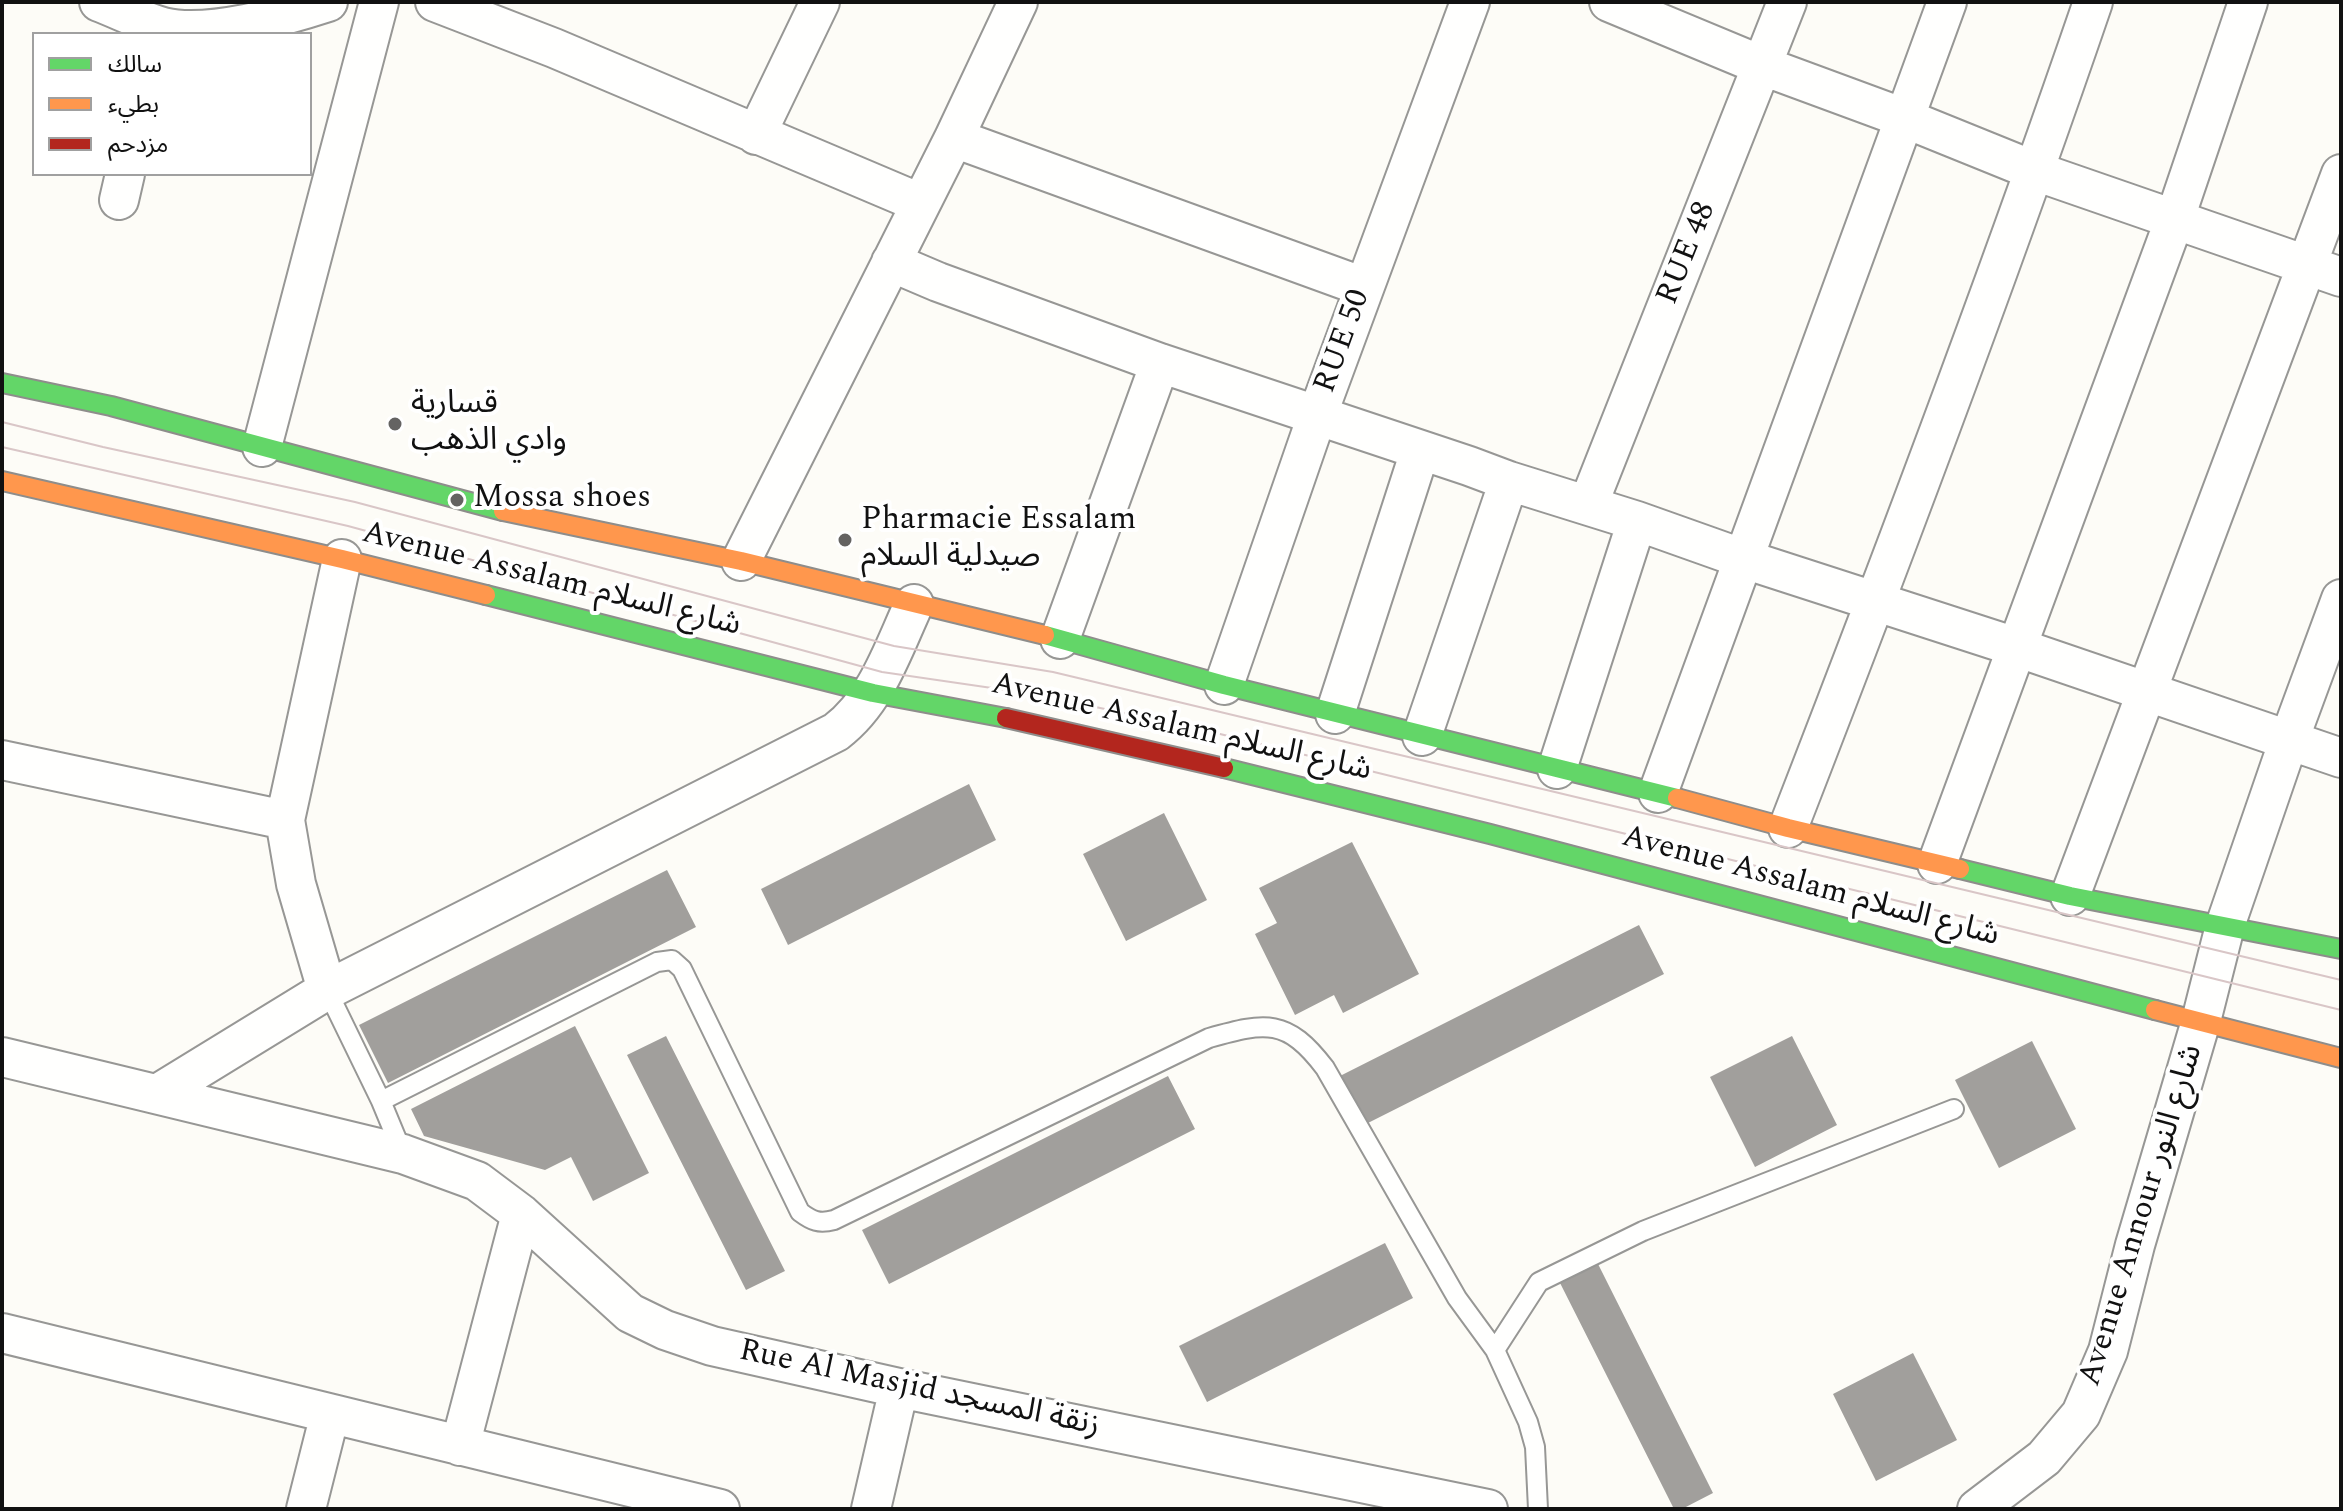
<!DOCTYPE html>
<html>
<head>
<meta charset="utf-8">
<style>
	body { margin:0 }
	#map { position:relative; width:2343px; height:1511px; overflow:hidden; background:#fdfcf7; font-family:Spectral,"Noto Sans Arabic",serif }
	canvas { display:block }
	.frame { position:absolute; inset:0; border:4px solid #111; pointer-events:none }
	.legend { position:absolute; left:32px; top:32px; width:280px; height:144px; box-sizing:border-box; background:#fff; border:2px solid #a0a0a0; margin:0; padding:10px 14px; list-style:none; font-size:24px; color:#111 }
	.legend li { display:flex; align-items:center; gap:16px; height:40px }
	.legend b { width:40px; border:2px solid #a0a0a0 }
</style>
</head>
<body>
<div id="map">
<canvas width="2343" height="1511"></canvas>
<div class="frame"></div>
<ul class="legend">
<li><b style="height:10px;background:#63d668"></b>سالك</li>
<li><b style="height:10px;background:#ff974d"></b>بطيء</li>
<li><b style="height:10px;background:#b3261e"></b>مزدحم</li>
</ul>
</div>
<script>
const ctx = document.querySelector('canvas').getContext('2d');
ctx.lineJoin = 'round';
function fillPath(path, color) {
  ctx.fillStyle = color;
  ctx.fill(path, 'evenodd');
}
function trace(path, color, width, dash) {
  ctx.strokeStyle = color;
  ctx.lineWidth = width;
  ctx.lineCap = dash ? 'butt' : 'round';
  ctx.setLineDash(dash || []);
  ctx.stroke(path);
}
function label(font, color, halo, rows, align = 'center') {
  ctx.font = font + ' Spectral,"Noto Sans Arabic",serif';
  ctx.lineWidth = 8;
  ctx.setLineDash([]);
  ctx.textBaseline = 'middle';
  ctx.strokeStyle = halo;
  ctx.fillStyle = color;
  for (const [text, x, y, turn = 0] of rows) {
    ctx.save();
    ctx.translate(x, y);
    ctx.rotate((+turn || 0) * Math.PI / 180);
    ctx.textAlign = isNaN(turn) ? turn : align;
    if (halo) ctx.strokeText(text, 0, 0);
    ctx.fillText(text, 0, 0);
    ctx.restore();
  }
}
const building = new Path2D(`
	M969 784 996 840 788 945 761 889Z
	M1164 813 1207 900 1126 941 1083 854Z
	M1352 842 1419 974 1343 1013 1334 995 1295 1015 1255 934 1277 923 1259 888Z
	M667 870 696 927 388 1083 359 1025Z
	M1639 925 1664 974 1360 1127 1336 1078Z
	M575 1026 649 1173 593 1201 571 1157 545 1170 424 1136 411 1109Z
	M666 1036 785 1271 746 1290 627 1055Z
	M1792 1036 1837 1125 1755 1167 1710 1077Z
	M2032 1041 2076 1129 1999 1168 1955 1080Z
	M1168 1076 1195 1129 889 1284 862 1230Z
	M1385 1243 1413 1298 1207 1402 1179 1346Z
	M1595 1258 1713 1493 1682 1509H1674L1557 1277Z
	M1913 1353 1957 1440 1876 1481 1833 1394Z`);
const lane = new Path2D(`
	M327 990 381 1101 403 1154
	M381 1101 657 962 672 960 682 969 800 1212C812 1221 819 1224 834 1220L1209 1038C1266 1022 1287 1018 1325 1068L1457 1298 1495 1350
	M1538 1509 1535 1447 1528 1422 1495 1350 1539 1282 1643 1231 1954 1109`);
const street = new Path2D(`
	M99 2C120 10 141 21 163 27 207 38 285 16 328 2
	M435 2 554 48 920 203
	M1609 2 1763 66 1904 118 2035 171 2341 277
	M756 135 820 2
	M954 138 1364 287
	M119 200 125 174
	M891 262 938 282 1160 363 1469 466 1509 481 1637 521 1744 559 2016 647 2341 758
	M262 447 379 2
	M1588 505 1787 2
	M741 561 954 138 1018 2
	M1060 639 1160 363
	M1224 685 1317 416 1470 2
	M1335 714 1420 451
	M1422 736 1509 481
	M2 760 285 820 296 884 327 990
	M1557 769 1637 521
	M1658 793 1947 2
	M285 820 342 559
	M1788 828C1894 555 1998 280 2093 2
	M1937 864 2174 221 2248 2
	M2070 896 2341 174
	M2 1057 403 1154 477 1181 521 1214 630 1313 665 1330 712 1346 899 1388 1488 1509
	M159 1093 327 990 836 732C877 701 893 649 914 604
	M2 1333 720 1509
	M460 1446 521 1214
	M306 1509 330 1414
	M871 1509 899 1388
	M1977 1509 2044 1458 2081 1414 2108 1351 2135 1245 2201 1021 2225 926 2289 740 2341 599`);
const fast = new Path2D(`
	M2 383 111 406 503 511
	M486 595 873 693 1006 718
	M1045 635 1224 685 1677 798
	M1224 768 1490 834 2155 1010
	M1960 869 2070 896 2341 949`);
const slow = new Path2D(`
	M2 481 342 559 486 595
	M503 511 741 561 1045 635
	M1677 798 1788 828 1960 869
	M2155 1010 2341 1058`);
const jam = new Path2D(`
	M1006 718 1224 768`);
const tram = new Path2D(`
	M2 422 103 447 355 502 894 646 1053 672 2341 980
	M2 447 348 526 882 672 1040 695 1216 733 2341 1010`);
const markers = [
	[395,424,8,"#646362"],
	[457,500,8,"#646362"],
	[845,540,8,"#646362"]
];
const streetNames = [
	["RUE 48",1688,254,-68],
	["RUE 50",1344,342,-70],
	["Avenue Assalam شارع السلام",551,581,14],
	["Avenue Assalam شارع السلام",1181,729,13],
	["Avenue Assalam شارع السلام",1810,888,15],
	["Avenue Annour شارع النور",2143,1216,-73],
	["Rue Al Masjid زنقة المسجد",919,1390,12]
];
const poiNames = [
	["قسارية",411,406],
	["وادي الذهب",411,443],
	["Mossa shoes",473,500],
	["Pharmacie Essalam",861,522],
	["صيدلية السلام",861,559]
];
fillPath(building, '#a19f9c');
trace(lane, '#979795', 22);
trace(street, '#979795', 42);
trace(fast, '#8e8d8b', 22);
trace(slow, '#8e8d8b', 22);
trace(jam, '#8e8d8b', 22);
trace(lane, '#fffffe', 18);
trace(street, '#fffffe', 38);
trace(fast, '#63d668', 18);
trace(slow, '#ff974d', 18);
trace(jam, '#b3261e', 18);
trace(tram, '#d9c6c7', 2);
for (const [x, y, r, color] of markers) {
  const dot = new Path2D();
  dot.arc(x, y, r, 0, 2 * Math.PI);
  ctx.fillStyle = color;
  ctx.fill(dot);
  trace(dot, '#fff', 3);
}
label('32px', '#111', '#fff', streetNames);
label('32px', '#111', '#fff', poiNames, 'left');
</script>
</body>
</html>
